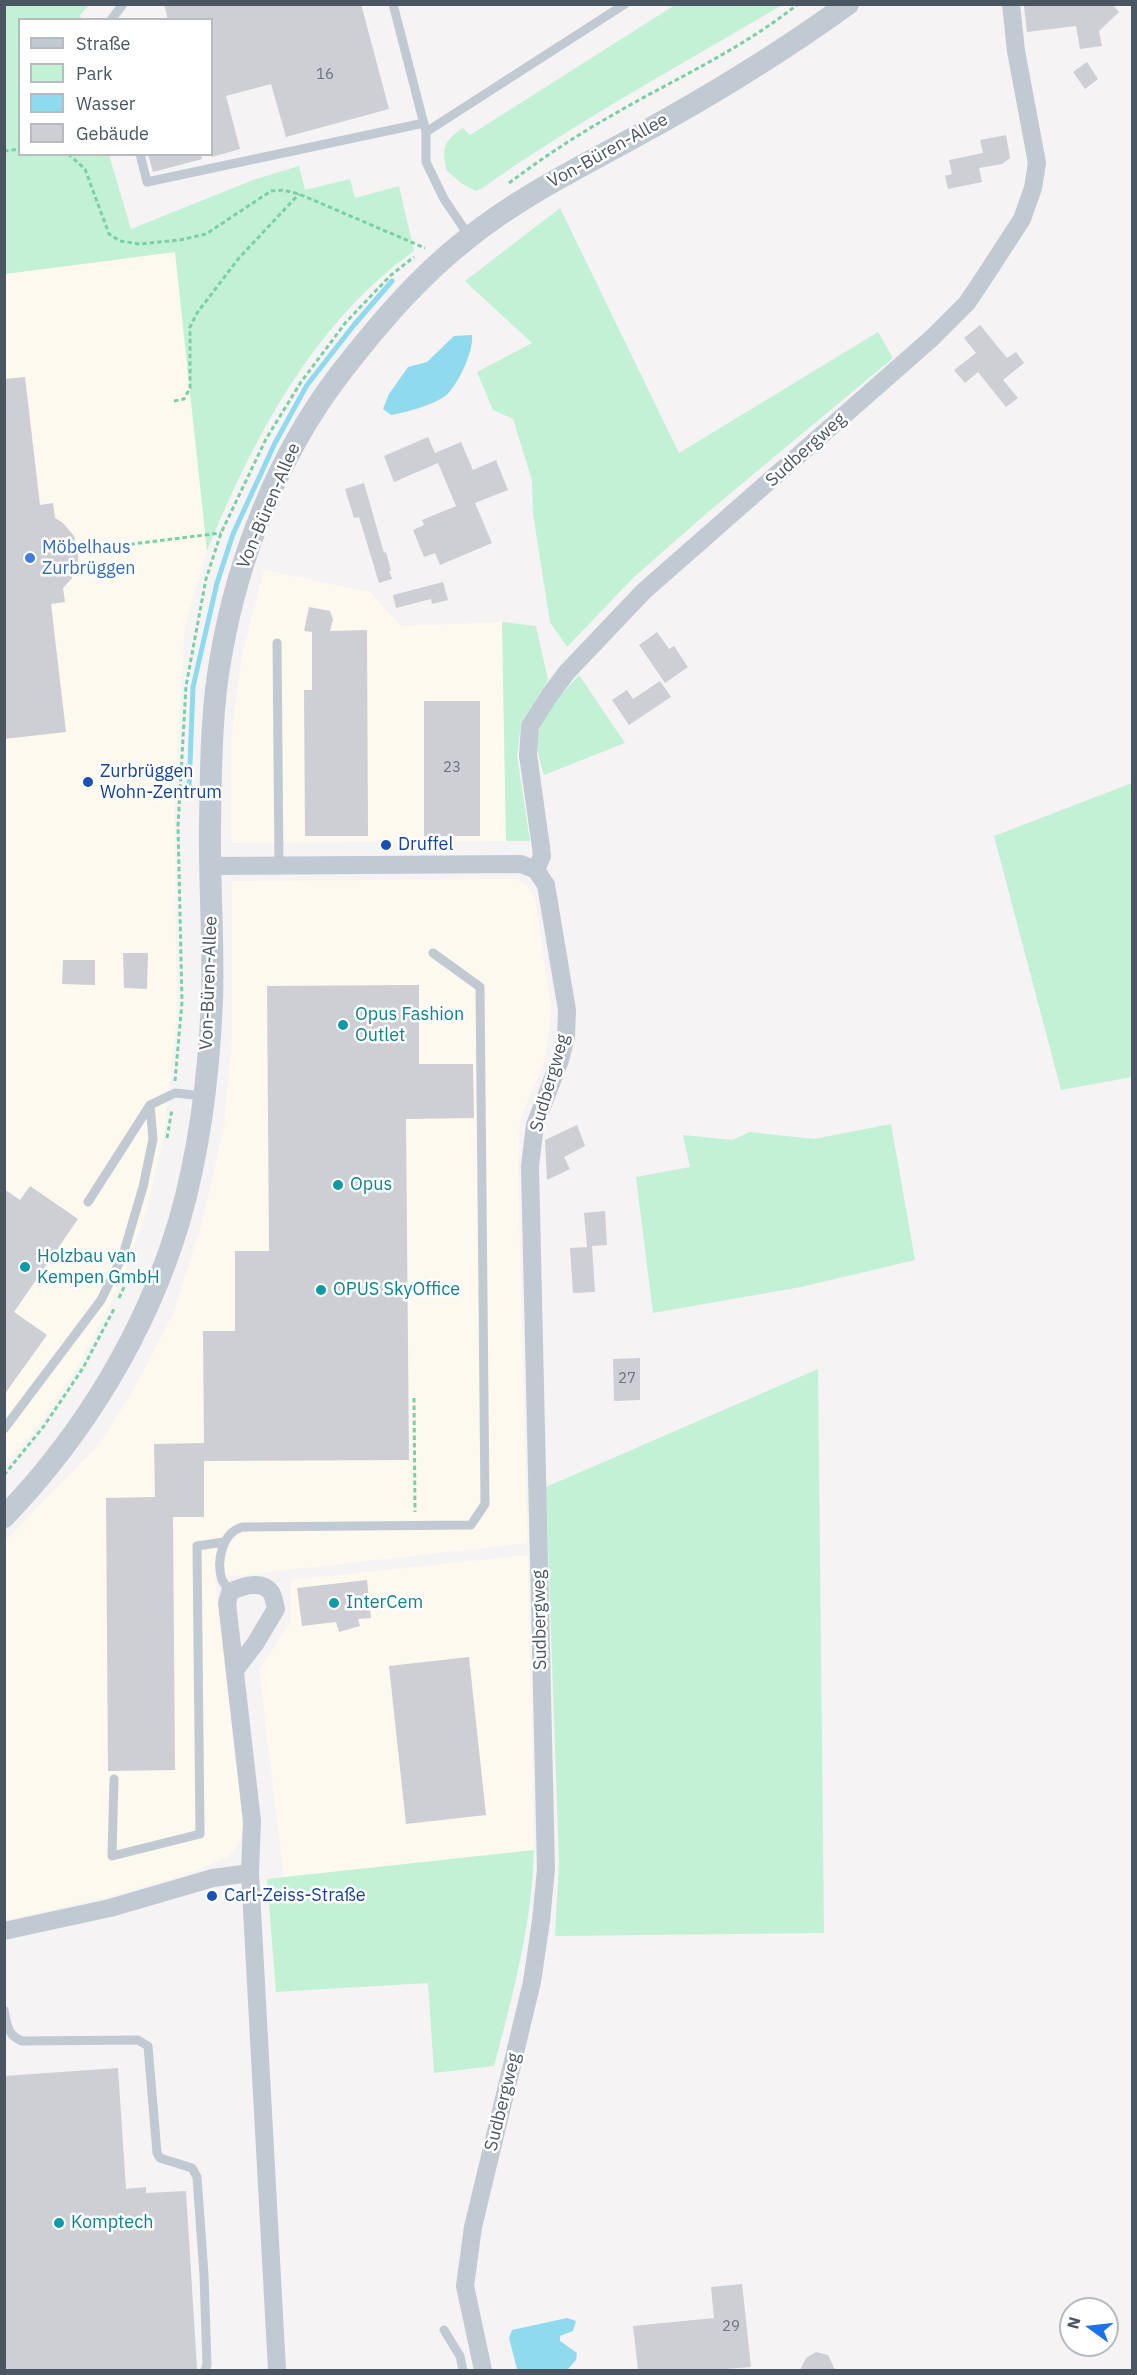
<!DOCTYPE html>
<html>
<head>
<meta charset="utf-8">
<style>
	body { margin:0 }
	#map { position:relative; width:1137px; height:2375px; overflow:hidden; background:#f5f3f3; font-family:"IBM Plex Sans",sans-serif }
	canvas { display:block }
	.frame { position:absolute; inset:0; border:6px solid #4a5661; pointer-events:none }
	.legend { position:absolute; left:18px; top:18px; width:195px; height:138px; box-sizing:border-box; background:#fff; border:2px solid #b7bbc0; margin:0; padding:8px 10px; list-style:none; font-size:18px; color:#4a5661 }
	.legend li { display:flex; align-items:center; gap:12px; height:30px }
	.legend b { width:30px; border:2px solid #b7bbc0 }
	.north { position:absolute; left:1059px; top:2297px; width:60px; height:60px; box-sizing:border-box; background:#fff; border:2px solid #b7bbc0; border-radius:50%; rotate:285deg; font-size:16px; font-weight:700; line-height:24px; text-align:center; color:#4a5661 }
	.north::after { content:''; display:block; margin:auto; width:21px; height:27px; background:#1a73e8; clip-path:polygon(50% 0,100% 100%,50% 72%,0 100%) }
</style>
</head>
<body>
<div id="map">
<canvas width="1137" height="2375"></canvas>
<div class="frame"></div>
<ul class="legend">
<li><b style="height:8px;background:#c1cad2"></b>Straße</li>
<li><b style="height:16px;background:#c3f1d5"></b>Park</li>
<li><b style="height:16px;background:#90daee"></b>Wasser</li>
<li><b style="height:16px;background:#cdcfd5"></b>Gebäude</li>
</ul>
<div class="north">N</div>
</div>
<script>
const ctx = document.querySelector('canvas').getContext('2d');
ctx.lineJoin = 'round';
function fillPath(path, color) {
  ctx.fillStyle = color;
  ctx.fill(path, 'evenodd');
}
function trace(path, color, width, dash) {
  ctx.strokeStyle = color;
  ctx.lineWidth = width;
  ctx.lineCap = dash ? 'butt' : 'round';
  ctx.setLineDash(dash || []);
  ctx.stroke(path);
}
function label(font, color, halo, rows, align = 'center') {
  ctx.font = font + ' "IBM Plex Sans",sans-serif';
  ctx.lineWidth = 5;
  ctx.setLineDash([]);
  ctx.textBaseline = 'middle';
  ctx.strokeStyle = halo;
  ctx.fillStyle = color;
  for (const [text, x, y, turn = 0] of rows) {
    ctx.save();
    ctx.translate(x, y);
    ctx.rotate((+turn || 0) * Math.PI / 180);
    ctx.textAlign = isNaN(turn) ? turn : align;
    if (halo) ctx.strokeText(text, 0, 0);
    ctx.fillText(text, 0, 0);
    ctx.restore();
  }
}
const commercial = new Path2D(`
	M175 252 207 551 185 626 174 809 177 1015 164 1135 146 1212 121 1283 80 1363 41 1422 5 1466V274Z
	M264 570 370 592 401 626 502 622 506 841 231 843V741L241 661Z
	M515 879 527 885 535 899 551 1007 546 1057 520 1120 518 1167 527 1543 215 1578 243 1827 239 1843 228 1857 188 1874 104 1898 5 1920 4 1542 99 1444 130 1396 173 1314 201 1226 224 1128 232 1036V881Z
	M528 1555 534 1850 284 1877 259 1670 291 1621V1580Z`);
const green = new Path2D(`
	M4 5H89L80 15 81 19 20 20V154L109 155 131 229 253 180 299 166 305 190 350 179 355 198 399 186 414 251C313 323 253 439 207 551L175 252 5 274Z
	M675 5H782C681 65 577 121 481 189L476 191 461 183 447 171C441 147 444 141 463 128L470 135Z
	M560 208 679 453 878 332 893 358 708 512 633 578 567 647 550 622 533 514 532 480 513 419 493 410 477 372 532 343 465 281Z
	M502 622 536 626 548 680 521 723 517 756 530 841H506Z
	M579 675 625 743 544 775C541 764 537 753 537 742 536 720 565 691 579 675Z
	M1132 783V1077L1061 1090 994 836Z
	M891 1124 915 1260 801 1287 653 1313 636 1177 690 1167 683 1135 732 1140 750 1132 814 1139Z
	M818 1369 824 1933 555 1936 559 1864 546 1487Z
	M534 1850C532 1924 513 1995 494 2066L434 2073 428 1983 276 1992 267 1879Z`);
const water = new Path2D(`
	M472 335C474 351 457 388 444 397 429 406 408 412 391 415L383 409 389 394 408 367 427 362 454 336Z
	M567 2318 576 2321 573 2331 560 2336V2341L577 2353 576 2360 568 2369 522 2370 517 2369 509 2338 512 2330Z`);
const stream = new Path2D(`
	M189 789 193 687 217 583 233 534 275 443 307 385 354 325 392 281`);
const building = new Path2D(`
	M164 4H361L389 109 286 137 271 84 226 96 240 149 212 157V20H168Z
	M1032 4H1112L1119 12 1099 31 1102 46 1080 49 1076 26 1027 32 1024 6Z
	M1087 62 1098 79 1085 89 1073 72Z
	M1006 135 1010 158 1002 164 979 168 982 182 948 189 945 176 952 174 949 160 983 153 980 140Z
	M148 154H201L202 159 153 172Z
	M980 325 1007 358 1016 352 1024 363 1003 380 1018 398 1006 407 978 372 965 383 954 370 976 353 964 338Z
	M25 377 40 505 53 503 55 518 63 523 74 536 78 549V561L72 578 63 588 65 602 51 604 66 732 4 739V379Z
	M428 437 435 453 461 442 473 470 496 460 508 490 475 503 492 543 440 565 435 553 424 557 413 530 424 525 422 520 456 506 438 463 394 482 384 456Z
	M364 483 384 553 386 552 391 571H389L392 579 379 583 359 517 354 518 345 489Z
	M443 582 448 600 432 604 431 599 396 608 393 595Z
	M309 607 330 611 333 619 330 631 367 630 368 836H305L304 690H312V632L304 631Z
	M657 632 669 649 674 646 688 667 665 683 639 645Z
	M660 681 671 697 629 725 612 700 627 690 633 699Z
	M424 701H480V836H424Z
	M123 953H148L147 989 124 988Z
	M63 960H95V985L62 984Z
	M419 985V1064H473L474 1118 406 1119 409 1460 204 1461V1517H173L175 1770 108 1771 106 1498 155 1497 154 1444 204 1443 203 1331H235V1251H269L267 986Z
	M577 1125 585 1146 564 1157 570 1169 547 1180 545 1140Z
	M30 1186 78 1219 14 1312 47 1335 4 1395V1189L20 1200Z
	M605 1211 607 1245 592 1246 595 1292 573 1293 570 1248 587 1247 584 1213Z
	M640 1358V1400L614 1401 613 1359Z
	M367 1580 371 1618 358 1619 360 1626 339 1632 336 1622 302 1626 297 1588Z
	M469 1657 486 1815 406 1824 389 1666Z
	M118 2068 126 2189 146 2187V2193L186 2191 197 2369 4 2370V2076Z
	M742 2284 751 2367 714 2370H638L633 2326 714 2318 711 2287Z
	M816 2352 828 2355 835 2370H800L806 2358Z`);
const path = new Path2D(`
	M4 151 20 149
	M68 154 85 169 109 234 120 241 140 244 180 240 206 234 271 191 283 190 299 194 425 248
	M509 183C541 159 574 137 609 117 672 80 741 50 798 4
	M174 401 184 399 190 388V327L197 313 239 258 299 194
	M108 547 221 533
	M175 1081 182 1002 178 826 186 686 206 579 221 533 266 439 301 382 346 322 391 275 414 257
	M167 1138 172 1109
	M119 1298 125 1285
	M414 1398 415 1512
	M4 1475 44 1426 83 1368 115 1307`);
const service = new Path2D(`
	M393 4 426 132V162L444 199 469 236
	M111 20 123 4
	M426 132 625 4
	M140 154 147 182 424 123
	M277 643 279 866
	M88 1202 150 1105 175 1093 203 1096
	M4 1429 101 1300 123 1255 143 1187 153 1139 150 1105
	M230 1592C228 1588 224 1584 222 1580 216 1561 222 1533 242 1527L471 1525 485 1504 480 987 433 953
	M114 1779 112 1856 200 1834 197 1546 224 1542
	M4 2010C7 2024 7 2035 22 2041L138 2040 148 2046 157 2153 160 2158 192 2168 197 2177 204 2275 207 2365 205 2370
	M444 2330 460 2356 463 2370`);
const minor = new Path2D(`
	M210 866 521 864 536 870 546 885 567 1010 566 1037 560 1060 535 1125 530 1166 546 1869 541 1921 532 1982 473 2227 465 2286 483 2370
	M536 870 542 856 541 847 528 755 530 726 549 696 567 672 644 591 932 338 967 303 987 273 1022 219 1033 188 1037 163 1016 51 1011 4
	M235 1670 255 1644 276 1609C275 1605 274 1598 272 1594 263 1579 242 1586 230 1592L227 1603 252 1821 250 1873 277 2370
	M4 1931 110 1908 213 1878 250 1873`);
const tertiary = new Path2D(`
	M4 1517C84 1434 146 1332 179 1222 199 1153 209 1073 212 1001 214 942 209 883 210 824 211 770 211 709 221 656 238 557 278 455 339 375 377 326 418 277 467 239 520 196 583 166 642 133 713 94 783 51 848 4`);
const markers = [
	[30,558,6,"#3f7fe0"],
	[88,782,6,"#1a4fb4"],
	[386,845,6,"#1a4fb4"],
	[343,1025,6,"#0f9aa8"],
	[338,1185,6,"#0f9aa8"],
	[25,1267,6,"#0f9aa8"],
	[321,1290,6,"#0f9aa8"],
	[334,1603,6,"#0f9aa8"],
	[212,1896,6,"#1a4fb4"],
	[59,2223,6,"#0f9aa8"]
];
const numberNames = [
	["16",325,75],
	["23",452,768],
	["27",627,1379],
	["29",731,2327]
];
const streetNames = [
	["Von-Büren-Allee",608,151,-29],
	["Sudbergweg",806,450,-42],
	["Von-Büren-Allee",269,506,-67],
	["Von-Büren-Allee",209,983,-88],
	["Sudbergweg",550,1083,-74],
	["Sudbergweg",540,1620,-91],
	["Sudbergweg",503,2102,-76]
];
const shopNames = [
	["Möbelhaus",42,548],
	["Zurbrüggen",42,569]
];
const transitNames = [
	["Zurbrüggen",100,772],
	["Wohn-Zentrum",100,793],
	["Druffel",398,845],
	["Carl-Zeiss-Straße",224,1896]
];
const cultureNames = [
	["Opus Fashion",355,1015],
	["Outlet",355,1036],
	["Opus",350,1185],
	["Holzbau van",37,1257],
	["Kempen GmbH",37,1278],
	["OPUS SkyOffice",333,1290],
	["InterCem",346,1603],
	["Komptech",71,2223]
];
fillPath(commercial, '#fdf9ef');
fillPath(green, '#c3f1d5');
fillPath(water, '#90daee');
trace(stream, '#90daee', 5);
fillPath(building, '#cdcfd5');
trace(path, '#7ad0a6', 3, [4.5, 3]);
trace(service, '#c1cad2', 9);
trace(minor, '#c1cad2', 18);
trace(tertiary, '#c1cad2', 22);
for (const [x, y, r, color] of markers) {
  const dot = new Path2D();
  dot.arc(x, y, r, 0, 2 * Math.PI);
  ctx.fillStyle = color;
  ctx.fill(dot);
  trace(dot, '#fff', 2);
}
label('15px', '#6b747e', null, numberNames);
label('18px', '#4a5661', '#fff', streetNames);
label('18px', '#366cbe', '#fff', shopNames, 'left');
label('18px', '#164399', '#fff', transitNames, 'left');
label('18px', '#0d838f', '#fff', cultureNames, 'left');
</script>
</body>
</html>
